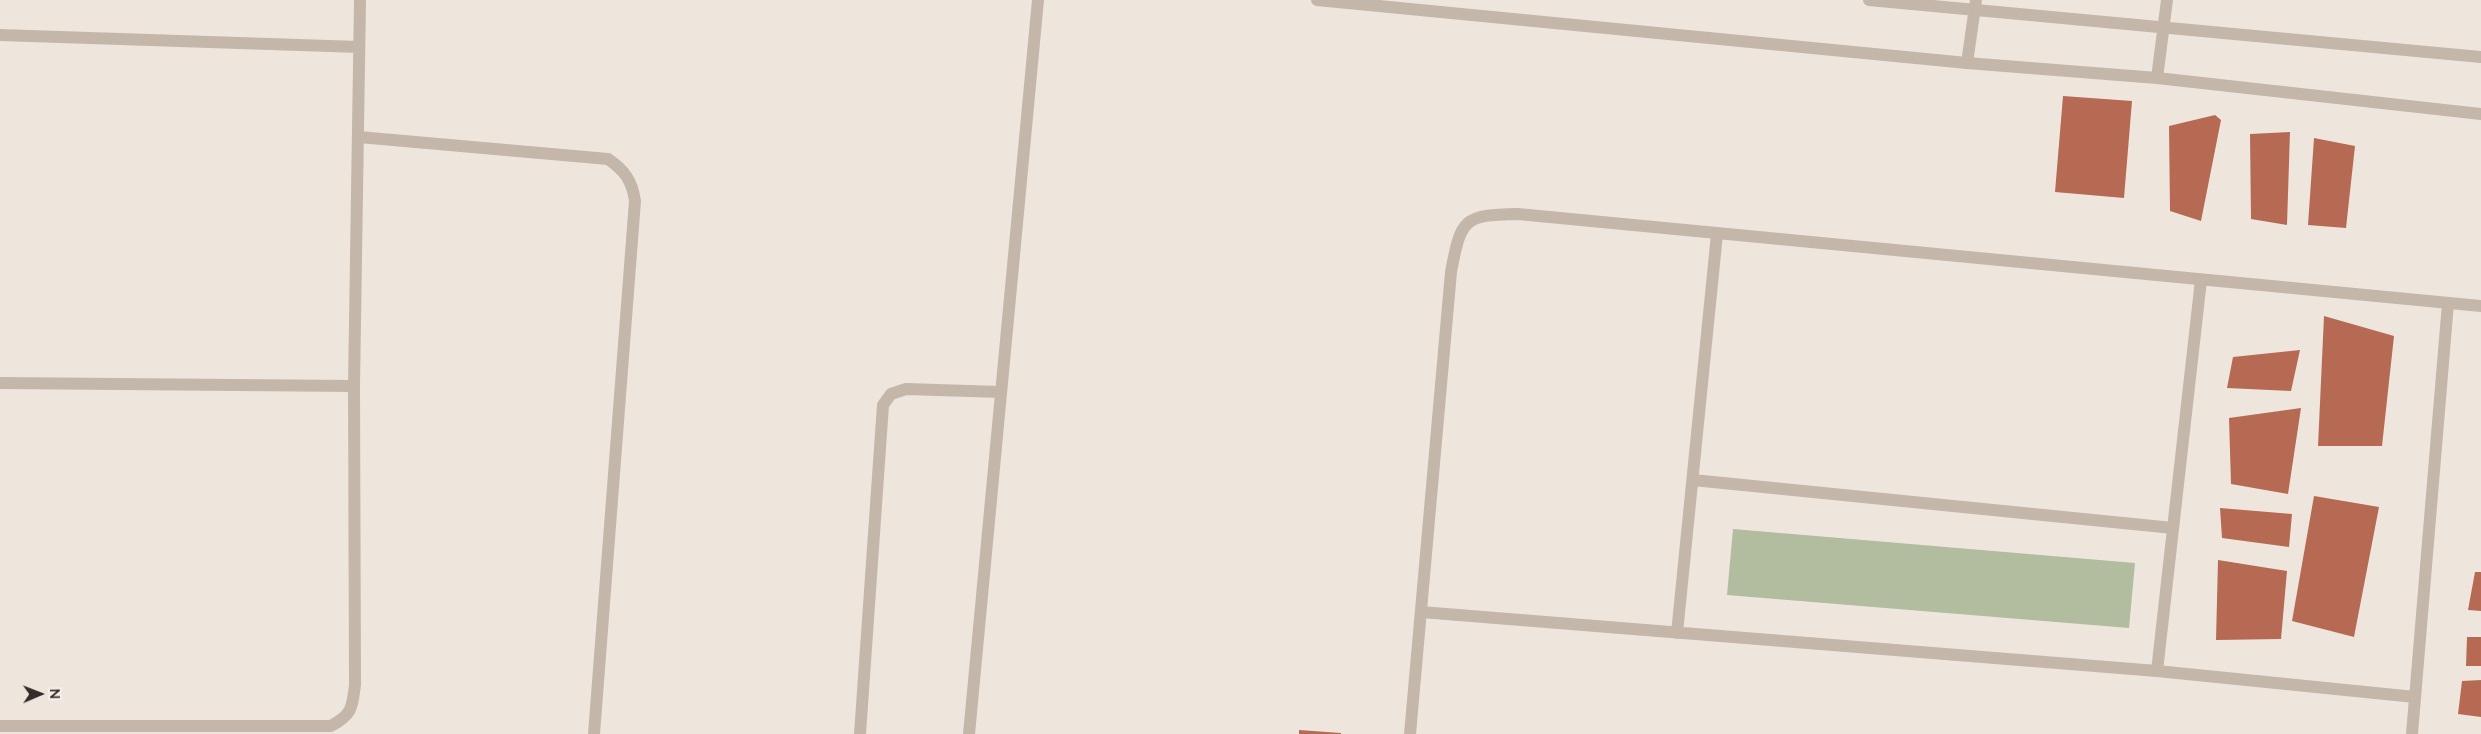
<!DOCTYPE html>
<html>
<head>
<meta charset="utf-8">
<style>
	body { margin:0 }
	#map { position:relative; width:2481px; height:734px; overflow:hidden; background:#eee6dd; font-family:Mulish,sans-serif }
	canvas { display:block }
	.north { position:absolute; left:15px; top:669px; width:50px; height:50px; -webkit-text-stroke:4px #f7f0e8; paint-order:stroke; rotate:89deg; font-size:14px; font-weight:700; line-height:20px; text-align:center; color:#332c29 }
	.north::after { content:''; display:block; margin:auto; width:18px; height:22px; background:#332c29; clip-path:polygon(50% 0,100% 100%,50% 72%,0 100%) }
</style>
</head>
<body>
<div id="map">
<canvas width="2481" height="734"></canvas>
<div class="north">N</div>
</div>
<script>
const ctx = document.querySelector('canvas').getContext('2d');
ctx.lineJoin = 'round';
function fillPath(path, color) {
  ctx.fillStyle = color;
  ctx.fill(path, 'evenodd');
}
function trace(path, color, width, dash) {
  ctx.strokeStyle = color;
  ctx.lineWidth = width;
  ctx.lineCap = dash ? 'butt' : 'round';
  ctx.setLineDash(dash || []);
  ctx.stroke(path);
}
const green = new Path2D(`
	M1733 529 2135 563 2129 628 1727 595Z`);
const building = new Path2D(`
	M2063 96 2132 101 2124 198 2055 192Z
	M2215 115 2221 120 2201 221 2170 211 2169 126Z
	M2290 132 2287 225 2251 219 2250 134Z
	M2314 138 2355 146 2346 228 2308 225Z
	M2324 316 2394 336 2382 446H2318Z
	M2300 350 2291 391 2227 388 2233 357Z
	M2301 408 2288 494 2231 484 2229 418Z
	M2314 496 2379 507 2354 637 2292 621Z
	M2220 508 2292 514 2289 547 2222 538Z
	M2218 560 2287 571 2281 639 2216 640Z
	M2475 572H2481V611L2468 610Z
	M2467 637H2481V666H2466Z
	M2481 680V717L2458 714 2462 681Z
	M1299 730 1341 733V734H1299Z`);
const service = new Path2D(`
	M860 734 883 405 891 394 906 389 1001 392`);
const minor = new Path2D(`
	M1317 0 1967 63 2157 78 2481 114
	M1869 0 2481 57
	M0 35 359 47
	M1967 63 1976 0
	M2157 78 2167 0
	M359 137 608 159C624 170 632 180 635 201L594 734
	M2201 280 2157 671 2415 697
	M0 383 354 386
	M1693 480 2173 528
	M1421 612 2157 671
	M1677 633 1717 234
	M0 726H331C353 714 352 707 355 685L354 386 360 0
	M969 734 1038 0
	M1410 734 1451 272C1461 218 1464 215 1518 214L2481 306
	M2412 734 2448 303`);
fillPath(green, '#b2bc9e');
fillPath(building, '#b66a53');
trace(service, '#c5b6aa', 12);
trace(minor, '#c5b6aa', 12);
</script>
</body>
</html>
